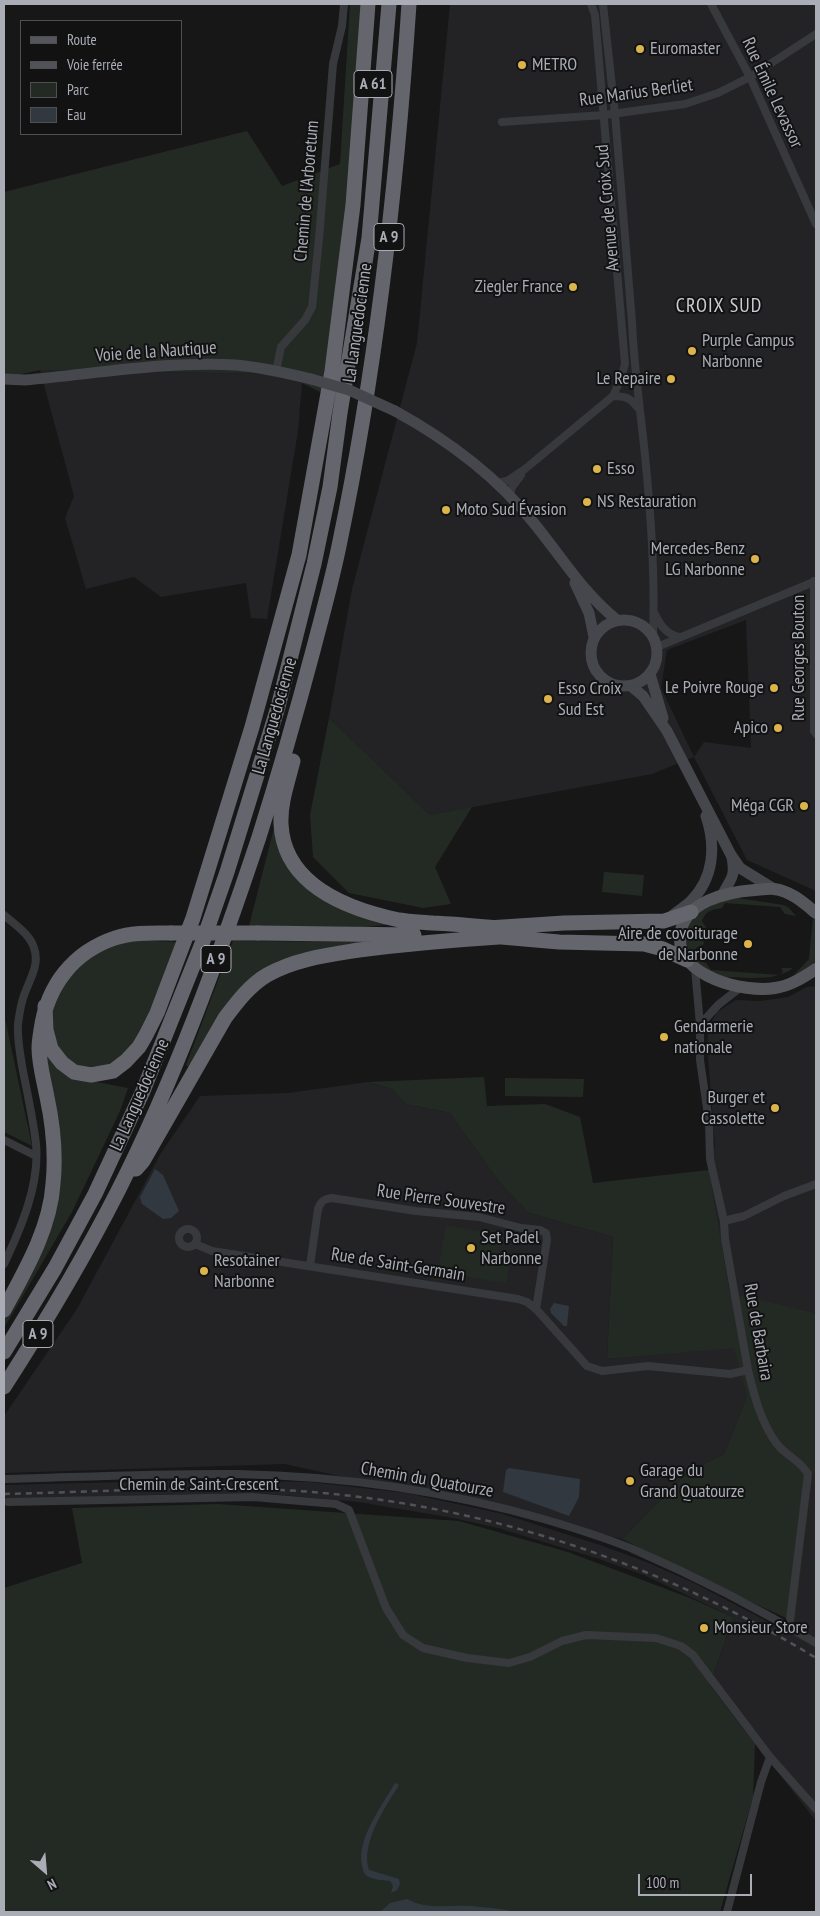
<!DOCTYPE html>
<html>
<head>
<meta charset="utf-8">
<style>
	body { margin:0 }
	#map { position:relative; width:820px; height:1916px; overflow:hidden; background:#171718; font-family:"PT Sans Narrow",sans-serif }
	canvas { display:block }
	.frame { position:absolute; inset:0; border:5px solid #aaadb6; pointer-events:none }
	.legend { position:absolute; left:20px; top:20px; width:162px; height:115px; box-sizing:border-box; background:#121213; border:1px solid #4f5054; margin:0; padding:6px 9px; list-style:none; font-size:15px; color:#aaadb6 }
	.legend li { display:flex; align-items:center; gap:10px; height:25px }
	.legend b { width:25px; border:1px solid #4f5054 }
	.north { position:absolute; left:20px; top:1846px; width:50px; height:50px; -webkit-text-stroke:4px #121213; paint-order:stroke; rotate:153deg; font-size:14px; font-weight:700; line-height:20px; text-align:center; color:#aaadb6 }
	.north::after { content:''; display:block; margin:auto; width:18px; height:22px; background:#aaadb6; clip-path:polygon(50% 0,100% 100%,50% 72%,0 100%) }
	.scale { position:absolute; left:638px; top:1874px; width:114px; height:22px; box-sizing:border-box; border:2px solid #aaadb6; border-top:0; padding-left:6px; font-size:15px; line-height:18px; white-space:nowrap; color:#aaadb6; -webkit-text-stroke:4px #121213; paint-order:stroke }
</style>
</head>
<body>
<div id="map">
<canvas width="820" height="1916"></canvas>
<div class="frame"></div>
<ul class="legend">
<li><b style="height:6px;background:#55565b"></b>Route</li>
<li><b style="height:6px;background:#515257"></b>Voie ferrée</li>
<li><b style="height:14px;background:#232a24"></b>Parc</li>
<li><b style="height:14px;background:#323840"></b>Eau</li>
</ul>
<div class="north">N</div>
<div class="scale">100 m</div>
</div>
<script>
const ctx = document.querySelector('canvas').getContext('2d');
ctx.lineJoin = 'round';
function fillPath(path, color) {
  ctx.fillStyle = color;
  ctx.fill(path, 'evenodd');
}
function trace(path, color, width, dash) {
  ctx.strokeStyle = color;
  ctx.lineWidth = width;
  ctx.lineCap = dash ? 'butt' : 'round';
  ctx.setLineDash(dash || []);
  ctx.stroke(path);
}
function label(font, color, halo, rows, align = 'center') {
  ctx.font = font + ' "PT Sans Narrow",sans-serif';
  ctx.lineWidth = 4;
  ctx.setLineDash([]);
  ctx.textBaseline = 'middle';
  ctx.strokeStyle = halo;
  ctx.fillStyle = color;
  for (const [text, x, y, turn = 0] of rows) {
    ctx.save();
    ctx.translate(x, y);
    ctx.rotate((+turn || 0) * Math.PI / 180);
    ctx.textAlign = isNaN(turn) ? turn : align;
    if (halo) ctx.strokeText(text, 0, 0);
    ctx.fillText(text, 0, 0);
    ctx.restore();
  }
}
const built = new Path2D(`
	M450 4H816V891L747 860 694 757 652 774 430 815 329 718 352 589 417 343ZM746 620 751 748 704 742 694 757 661 688 667 650Z
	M40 370 269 374 302 383 298 431 267 619 251 618 246 583 161 597 134 577 86 589 65 518 74 496Z
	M816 986V1313L730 1294 709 1170 715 1146 707 1044 709 1026 717 1012 736 1000 760 1001 788 997 807 987Z
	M368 1082 392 1089 406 1104 450 1113 500 1183 529 1213 613 1237 607 1359 734 1347 747 1396 724 1454 689 1471 622 1539 285 1464 4 1473V1416L77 1309 161 1153 200 1096 288 1093Z
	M813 1472H816V1821L710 1685 733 1617 644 1575 596 1558 498 1528 453 1518 359 1502 259 1493 147 1495 4 1500V1485L207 1480 309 1482 406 1493 503 1514 600 1545 649 1563 696 1584 793 1635Z`);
const green = new Path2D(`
	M350 4H371L332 398 302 383 269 374 40 370 4 378V192L247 131 282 186 340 164Z
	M329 718 430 815 472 807 435 867 451 904 423 908 349 893 313 857 310 815Z
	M277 816 292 868 395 924 364 927 249 926Z
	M604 872 644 875 642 896 602 892Z
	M738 898 783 905 788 907 796 916 785 914 780 907 725 903 722 908C712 910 706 910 702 921L710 934 703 940 704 944 696 948V954L698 960 706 963 711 970 780 975 783 972 781 968H791L792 969C778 978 764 978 748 978 739 977 729 978 721 976 697 969 673 941 693 918 704 904 721 901 738 898Z
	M813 917 816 920V960L813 965 792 977 809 959Z
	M135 940 177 942C166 972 146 1038 123 1058 113 1067 101 1069 88 1068 74 1067 73 1064 63 1055 39 1031 55 992 75 970 90 953 113 945 135 940Z
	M233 941 360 942V944L275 967 189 1068 186 1065Z
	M4 1017 6 1023 32 1146 4 1132Z
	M41 1042 91 1081 128 1088 120 1111 72 1212 4 1328V1315L57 1185Z
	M484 1077 487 1106 545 1104 580 1117 593 1183 709 1170 730 1293 816 1313V1472L813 1473 795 1622 740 1597 622 1539 689 1471 724 1454 747 1396 734 1348 607 1359 613 1237 529 1213 500 1183 450 1113 406 1104 392 1089 368 1082Z
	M505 1078 584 1079 583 1097 505 1096Z
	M446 1226 502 1235 498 1261 510 1263 506 1283 438 1272Z
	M218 1504 459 1521 568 1552 690 1598 733 1617 710 1685 755 1744 753 1797 720 1912H4V1588L82 1563 72 1508Z`);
const water = new Path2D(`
	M155 1169 163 1175 179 1211 171 1218 163 1219 142 1204 140 1197Z
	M554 1303 569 1306 567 1326H564L551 1313 550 1309Z
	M509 1468 580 1479 579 1497 569 1516 503 1492 506 1470Z
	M395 1783 399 1785C385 1807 360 1844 369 1870L399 1879 400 1884 397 1890 391 1893 393 1886 390 1881C383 1880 373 1880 367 1876 363 1873 363 1869 362 1865 356 1840 383 1804 395 1783Z
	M407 1899C423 1908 439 1906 457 1906 469 1905 503 1909 515 1912H380L390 1903Z`);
const street = new Path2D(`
	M603 4 615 114 632 322C634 374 643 426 647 477 652 530 655 584 653 637
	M711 4 750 77 816 224
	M502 122 604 115 685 104 718 93 750 77 816 34
	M276 371 281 347 305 320 312 307 319 239 333 64 342 26 344 4
	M613 396C625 396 631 398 638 408
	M497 483 507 481 525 469 613 396 621 378 625 364 595 15 591 4
	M510 495 512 487 521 475
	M814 581V731L816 734
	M655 614C660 625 666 634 679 637
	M657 647 816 581
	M4 915C14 924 30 934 34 948 41 967 26 984 22 1002 20 1009 19 1017 18 1024 17 1038 20 1052 22 1066 27 1092 33 1118 36 1144 40 1184 21 1228 4 1264
	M695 968 700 1025V1060L709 1122 710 1159 724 1221 725 1239 748 1370C754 1395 761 1423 777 1444 786 1456 800 1460 808 1474L789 1627
	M700 1025 718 1005 741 987
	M4 1140 36 1156
	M724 1221 744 1216 784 1196 816 1184
	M179 1238a9 9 0 1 1 18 0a9 9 0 1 1-18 0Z
	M195 1244 212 1251 518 1299 527 1302 536 1309 587 1366 602 1371 648 1366 730 1374 748 1370
	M310 1266 318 1209C321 1201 324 1199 332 1198L416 1211 479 1217 521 1228 540 1230 546 1233 547 1240 536 1309
	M4 1479C81 1477 160 1473 237 1474 342 1476 447 1491 547 1520 577 1529 607 1538 635 1550 697 1577 759 1609 816 1643
	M8 1502 253 1497 336 1504 349 1510 386 1608 403 1635 423 1648 467 1658 509 1663 530 1657 562 1641 586 1635 656 1638 681 1646 693 1655 770 1757 816 1809
	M727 1912 761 1782 770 1757`);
const secondary = new Path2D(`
	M4 379 25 380C95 374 165 361 236 365 261 367 286 373 311 379
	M395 411C448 440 495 475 533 522 561 556 583 593 617 620
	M575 583 589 613 594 637
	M591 653a33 33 0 1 1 66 0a33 33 0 1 1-66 0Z
	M650 674 663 718
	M631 686 643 696 667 731 731 855 740 868 774 889
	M722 896C730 878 736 879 732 857
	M673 915C679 910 686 906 691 901 714 878 716 846 706 816`);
const primary = new Path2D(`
	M816 913C804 903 791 891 774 889 768 888 761 890 755 890 727 892 683 901 680 936 677 977 744 993 775 988 790 986 804 977 816 969`);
const highway = new Path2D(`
	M293 761C288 781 280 803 281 824 284 885 347 909 399 920 410 922 422 922 433 923 455 924 476 926 498 928
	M488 928 564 923 664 921 691 912
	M258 933 414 935
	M490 936 559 942 644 944 663 949 687 960
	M45 1006 46 1030 51 1049 62 1063 74 1072 91 1075 113 1071 126 1061 139 1047 146 1035 157 1013 193 918 252 727 299 555 332 371 353 205 368 4
	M136 1169 143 1161 225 1018C237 1002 250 985 267 975 295 959 328 955 359 950 406 944 452 940 499 937
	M4 1310C25 1271 50 1229 53 1184 56 1155 53 1125 47 1097 44 1081 39 1064 39 1048 39 1042 40 1036 41 1030 47 986 73 952 115 938 133 932 152 933 171 933
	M4 1352 55 1268 95 1194 143 1091 203 941 227 872 278 707 314 564 330 487 340 413 369 238 389 4
	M4 1387C45 1323 84 1258 118 1191 175 1078 219 957 259 837 279 774 297 711 314 647 323 612 333 577 340 541 377 364 397 184 409 4`);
const rail = new Path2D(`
	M4 1494C88 1492 174 1487 258 1489 455 1495 649 1556 816 1658`);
const secondaryBridge = new Path2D(`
	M311 379 349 390 395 411`);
const highwayBridge = new Path2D(`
	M171 933H258`);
const markers = [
	[640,49,5,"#dbb44c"],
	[522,65,5,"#dbb44c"],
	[573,287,5,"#dbb44c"],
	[692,351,5,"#dbb44c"],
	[671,379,5,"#dbb44c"],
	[597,469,5,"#dbb44c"],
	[587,502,5,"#dbb44c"],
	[446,510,5,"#dbb44c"],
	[755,559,5,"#dbb44c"],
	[774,688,5,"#dbb44c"],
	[548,699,5,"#dbb44c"],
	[778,728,5,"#dbb44c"],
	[804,806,5,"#dbb44c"],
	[748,944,5,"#dbb44c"],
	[664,1037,5,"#dbb44c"],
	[775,1108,5,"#dbb44c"],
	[471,1248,5,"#dbb44c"],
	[204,1271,5,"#dbb44c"],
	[630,1481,5,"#dbb44c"],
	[704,1628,5,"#dbb44c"]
];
const shields = [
	[373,84,38],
	[389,237,30],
	[216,959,30],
	[38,1334,30]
];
const shieldNames = [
	["A 61",373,84],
	["A 9",389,237],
	["A 9",216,959],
	["A 9",38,1334]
];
const poiNames = [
	["Euromaster",650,49],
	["METRO",532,65],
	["Ziegler France",563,287,"right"],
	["Purple Campus",702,341],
	["Narbonne",702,362],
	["Le Repaire",661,379,"right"],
	["Esso",607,469],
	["NS Restauration",597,502],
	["Moto Sud Évasion",456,510],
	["Mercedes-Benz",745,549,"right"],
	["LG Narbonne",745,570,"right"],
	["Le Poivre Rouge",764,688,"right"],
	["Esso Croix",558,689],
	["Sud Est",558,710],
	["Apico",768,728,"right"],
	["Méga CGR",794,806,"right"],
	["Aire de covoiturage",738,934,"right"],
	["de Narbonne",738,955,"right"],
	["Gendarmerie",674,1027],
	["nationale",674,1048],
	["Burger et",765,1098,"right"],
	["Cassolette",765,1119,"right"],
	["Set Padel",481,1238],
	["Narbonne",481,1259],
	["Resotainer",214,1261],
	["Narbonne",214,1282],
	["Garage du",640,1471],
	["Grand Quatourze",640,1492],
	["Monsieur Store",714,1628]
];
const streetNames = [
	["Rue Marius Berliet",636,93,-8],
	["Rue Émile Levassor",772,93,65],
	["Chemin de l'Arboretum",307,191,-85],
	["Avenue de Croix Sud",608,208,-95],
	["La Languedocienne",358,323,-82],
	["Voie de la Nautique",156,352,-4],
	["Rue Georges Bouton",799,658,-90],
	["La Languedocienne",275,716,-74],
	["La Languedocienne",140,1095,-66],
	["Rue Pierre Souvestre",441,1200,8],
	["Rue de Saint-Germain",398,1265,9],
	["Rue de Barbaira",758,1332,80],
	["Chemin du Quatourze",427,1480,10],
	["Chemin de Saint-Crescent",199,1485]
];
const quarterNames = [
	["CROIX SUD",719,306]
];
fillPath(built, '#232325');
fillPath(green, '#232a24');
fillPath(water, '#323840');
trace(street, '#38393d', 8);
trace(secondary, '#46474c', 11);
trace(primary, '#55565b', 12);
trace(highway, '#65666d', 15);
trace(rail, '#515257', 2.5, [6, 5]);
trace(secondaryBridge, '#46474c', 11);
trace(highwayBridge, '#65666d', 15);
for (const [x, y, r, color] of markers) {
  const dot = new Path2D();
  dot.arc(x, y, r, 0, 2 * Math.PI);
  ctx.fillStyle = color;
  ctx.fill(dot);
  trace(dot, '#121213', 2);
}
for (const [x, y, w] of shields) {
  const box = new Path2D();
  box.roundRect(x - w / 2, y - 13.5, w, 27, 4);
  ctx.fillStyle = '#121213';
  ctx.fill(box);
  trace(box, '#aaadb6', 1);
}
label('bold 16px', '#aaadb6', null, shieldNames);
label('18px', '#aaadb6', '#121213', poiNames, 'left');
label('18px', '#aaadb6', '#121213', streetNames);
ctx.letterSpacing = '1px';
label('20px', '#cbccd3', '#121213', quarterNames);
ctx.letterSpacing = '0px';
</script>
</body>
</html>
